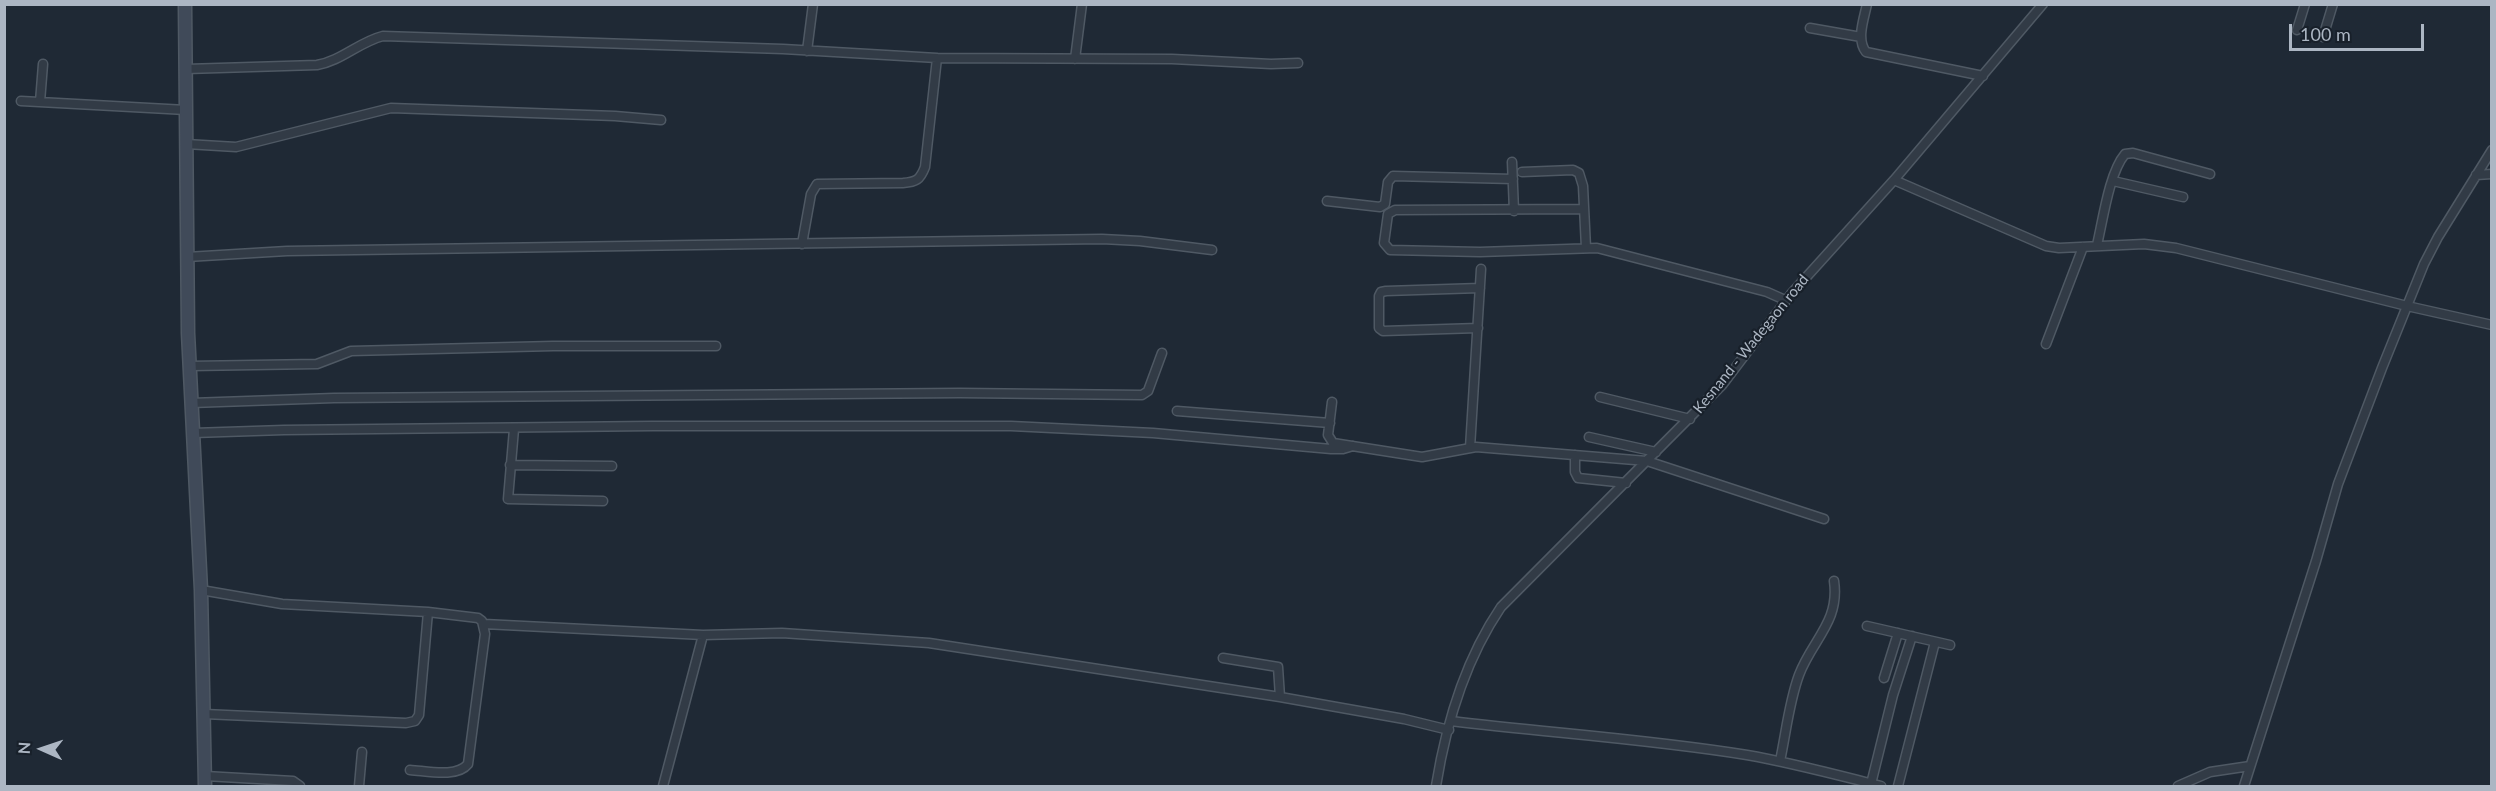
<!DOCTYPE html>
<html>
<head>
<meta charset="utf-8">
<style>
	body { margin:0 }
	#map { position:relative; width:2496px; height:791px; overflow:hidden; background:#1f2935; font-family:Lato,sans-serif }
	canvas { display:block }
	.frame { position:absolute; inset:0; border:6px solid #acb6c3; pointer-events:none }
	.north { position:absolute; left:12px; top:719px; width:60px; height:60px; -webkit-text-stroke:4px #18202a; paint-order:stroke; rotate:273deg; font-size:16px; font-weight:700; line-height:24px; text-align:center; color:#acb6c3 }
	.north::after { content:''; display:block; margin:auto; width:21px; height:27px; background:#acb6c3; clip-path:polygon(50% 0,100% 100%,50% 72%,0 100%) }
	.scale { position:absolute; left:2289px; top:24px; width:135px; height:27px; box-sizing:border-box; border:3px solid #acb6c3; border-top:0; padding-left:8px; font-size:18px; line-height:21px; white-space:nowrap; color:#acb6c3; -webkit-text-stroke:4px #18202a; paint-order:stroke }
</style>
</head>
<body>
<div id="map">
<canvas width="2496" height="791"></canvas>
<div class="frame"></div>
<div class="north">N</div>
<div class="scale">100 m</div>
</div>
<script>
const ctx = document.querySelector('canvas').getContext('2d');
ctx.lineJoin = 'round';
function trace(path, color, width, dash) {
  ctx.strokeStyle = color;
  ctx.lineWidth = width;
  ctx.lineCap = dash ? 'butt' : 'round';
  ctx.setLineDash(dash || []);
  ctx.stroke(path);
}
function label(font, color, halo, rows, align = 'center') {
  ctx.font = font + ' Lato,sans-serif';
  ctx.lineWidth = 4.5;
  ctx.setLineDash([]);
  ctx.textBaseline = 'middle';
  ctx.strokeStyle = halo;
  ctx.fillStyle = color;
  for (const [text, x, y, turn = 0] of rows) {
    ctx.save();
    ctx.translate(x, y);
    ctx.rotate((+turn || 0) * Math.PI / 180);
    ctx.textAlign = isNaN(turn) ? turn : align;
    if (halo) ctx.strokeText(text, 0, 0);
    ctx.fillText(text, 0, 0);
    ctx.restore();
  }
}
const street = new Path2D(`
	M1867 4C1864 19 1856 39 1866 52L1983 76
	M1810 28 1861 37
	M2297 30 2305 4
	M2323 37 2333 4
	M807 51 813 4
	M1075 59 1082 4
	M186 69 317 65C341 61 359 42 383 36L783 49 937 58 1172 59 1271 64 1298 63
	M21 101 186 110
	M40 102 43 64
	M186 144 236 147 391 108 615 116 661 120
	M1512 162 1514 211
	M1522 172 1573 170 1579 173 1583 186 1586 248
	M2476 175 2492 174
	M1894 180 2046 246 2059 248 2144 244 2176 248 2407 306 2492 325
	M2113 181 2183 197
	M1327 201 1380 207 1385 204 1388 182 1393 176 1513 179
	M1584 209 1395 210 1388 214 1384 243 1390 250 1480 252 1597 248 1767 292 1785 300
	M802 244 811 194 817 184 903 183C916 182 920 180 925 167L937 58
	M2097 245C2103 220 2109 173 2125 154L2133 153 2210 174
	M187 257 287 251 1102 239 1140 241 1212 250
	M1478 328 1383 331 1379 328V296L1381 292 1386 291 1480 288
	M2046 344 2083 247
	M190 366 317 364 351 351 553 346H716
	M1600 397 1690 419
	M1332 402 1328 435 1333 443 1422 457 1476 447 1647 461 1824 519
	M191 403 334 398 960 393 1142 395 1148 391 1162 353
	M1177 411 1330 423
	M514 429 508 499 603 501
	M193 433 284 430 652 426H1011L1153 433 1331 449H1343L1353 446
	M1589 437 1656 452
	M1470 448 1481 269
	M1575 455V472L1578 478 1626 483
	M510 465 612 466
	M201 590 282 604 428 612 478 618 482 621 485 634 468 764C457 778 427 771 410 770
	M484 624 703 635 782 633 929 643 1280 697 1404 719 1449 730
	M1867 626 1950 645
	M1223 658 1278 667 1280 697
	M1884 678 1898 633
	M204 714 406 723 415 721 419 715 428 612
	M1451 721C1550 733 1649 739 1747 755 1793 763 1837 775 1881 786
	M1780 761C1786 733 1789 702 1799 675 1812 640 1840 622 1834 581
	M205 776 293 781 300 786
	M1871 784 1893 695 1912 636
	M359 786 362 752
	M663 786 703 635
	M1436 786C1446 724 1465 660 1501 607L1723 384 1791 294 1894 180 2043 4
	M1898 786 1935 642
	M2178 786 2210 772 2250 766
	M2244 786 2316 561 2338 484 2382 368 2424 264 2438 237 2492 150`);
const secondary = new Path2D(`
	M185 4 188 333 201 590 205 786`);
const streetNames = [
	["Kesnand - Wadegaon road",1751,344,-51]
];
trace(street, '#4f5964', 11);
trace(secondary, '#4f5964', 15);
trace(street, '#323b46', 8);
trace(secondary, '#404a59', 12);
label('15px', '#acb6c3', '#18202a', streetNames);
</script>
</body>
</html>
